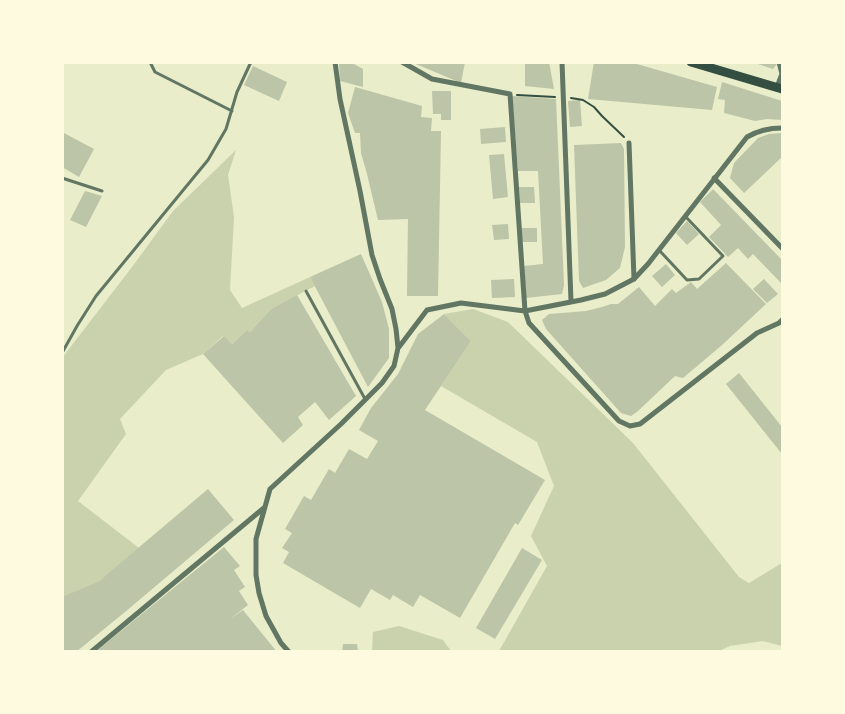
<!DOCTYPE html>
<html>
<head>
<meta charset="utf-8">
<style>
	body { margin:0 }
	#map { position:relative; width:845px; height:714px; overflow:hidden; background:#e9edc9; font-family:"Roboto Serif",serif }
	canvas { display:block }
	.frame { position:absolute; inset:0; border:64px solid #fefae0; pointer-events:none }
</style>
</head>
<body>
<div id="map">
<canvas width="845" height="714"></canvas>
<div class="frame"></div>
</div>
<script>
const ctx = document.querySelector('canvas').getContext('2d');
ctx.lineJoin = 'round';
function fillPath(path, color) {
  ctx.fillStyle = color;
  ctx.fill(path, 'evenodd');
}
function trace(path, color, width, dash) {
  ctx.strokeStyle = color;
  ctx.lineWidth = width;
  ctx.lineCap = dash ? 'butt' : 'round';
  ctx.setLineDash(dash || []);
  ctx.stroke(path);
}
const green = new Path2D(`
	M236 150 228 175 234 217 230 290 242 308 310 277 315 286 271 309 250 332 247 330 232 344 223 336 203 354 166 370 120 419 126 434 78 501 139 548 99 581 63 597 62 358 132 267 173 211Z
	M473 309 508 322 633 443 739 577 749 583 782 563V646L763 641 730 646 717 652 499 651 547 566 531 536 554 486 537 442 441 386 471 341 444 314Z
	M399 626 443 640 451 651H372L373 632Z`);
const building = new Path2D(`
	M339 62H355L354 64 363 69V87L340 81Z
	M411 62H465L461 83Z
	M525 62H549L554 89 525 86Z
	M594 62H630L717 87 712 110 588 99Z
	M752 62H776L777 64 773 69Z
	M253 66 287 82 279 101 244 85Z
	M722 82 782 101V120L767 119 755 121 724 113 725 100 718 99Z
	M355 87 422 106 421 117 432 118 431 131H441L438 296H407L408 219 378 220 367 174 361 153 360 133H355L348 113Z
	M432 91H451V120H441V114H433Z
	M512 96 556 99 564 285 562 294 526 298 524 266 543 264 538 171H518Z
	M580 100 582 126 570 127 568 101Z
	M505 127 506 142 481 144 480 129Z
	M62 132 94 149 79 177 62 167Z
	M782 133V151L781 158 744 193 730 178 734 163 758 138 769 134Z
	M621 143 624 149 625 247 620 268 606 280 583 288 579 281 574 145Z
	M504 154 508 197 493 199 489 155Z
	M519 187H534L535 203H520Z
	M713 189 782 260V284L753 254 748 259 738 248 728 257 709 237 721 225 700 202Z
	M85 191 102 196 86 227 70 220Z
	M687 221 699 234 687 245 676 233Z
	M508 224 509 239 494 240 492 225Z
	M522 228H537V242H522Z
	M361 254 382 302 389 329V358L368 387 310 277Z
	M726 263 766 304 721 346 683 378 675 376 638 411 631 416 621 413 546 329 542 320 549 314 586 311 602 307 611 304H618L639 287 655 306 672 289 676 293 691 282 697 289Z
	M666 264 675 275 662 287 652 276Z
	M514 279 515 297 492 298 491 280Z
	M764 279 778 294 767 303 753 289Z
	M297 295 356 396 329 420 315 402 298 417 303 425 283 443 203 354 224 336 232 344 247 330 250 332 271 309Z
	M444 314 471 341 425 410 545 480 518 525 515 523 460 618 420 595 413 607 393 595 390 600 371 589 360 608 283 563 289 552 282 548 292 533 285 529 304 496 311 500 329 469 335 473 349 449 367 459 378 441 359 430 371 408 398 374 418 334Z
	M739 373 782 427V454L726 384Z
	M208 489 234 520 125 612 76 652H62V597L99 581Z
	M224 547 240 566 234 570 245 587 239 591 248 605 230 619 243 610 277 652H95Z
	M522 548 542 560 495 639 476 628Z
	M343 644H357L358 652H342Z`);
const path = new Path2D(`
	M517 95 555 97
	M571 98 583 100 594 107 602 116 624 137`);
const service = new Path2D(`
	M150 62 155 72 232 111
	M62 178 102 191
	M659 250 687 280 699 279 723 256 685 216
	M306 291 365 399
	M62 353 77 326 96 296 208 160 226 129 237 92 251 62`);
const minor = new Path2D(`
	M402 62 432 79 510 94 525 311 529 323 619 421 630 426 640 424 757 333 779 323 782 320
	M562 62 571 301
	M777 87 782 74 779 62
	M629 143 634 279
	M714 178 782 248
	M399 347 427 310 461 303 525 311 581 300 605 294 634 279 648 264 747 137C759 130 769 128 782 128
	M91 652 265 507
	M289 652 281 643 266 616 259 593 256 575V539L270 489 341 424 382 383 394 366 398 348 396 329 392 309 380 279 372 255 360 191 340 99 335 62`);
const secondary = new Path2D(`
	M691 62 782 89`);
fillPath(green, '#cad2ad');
fillPath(building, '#bcc5a7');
trace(path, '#344e41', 2);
trace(service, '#617663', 3);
trace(minor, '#617663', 5);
trace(secondary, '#344e41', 9);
</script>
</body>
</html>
